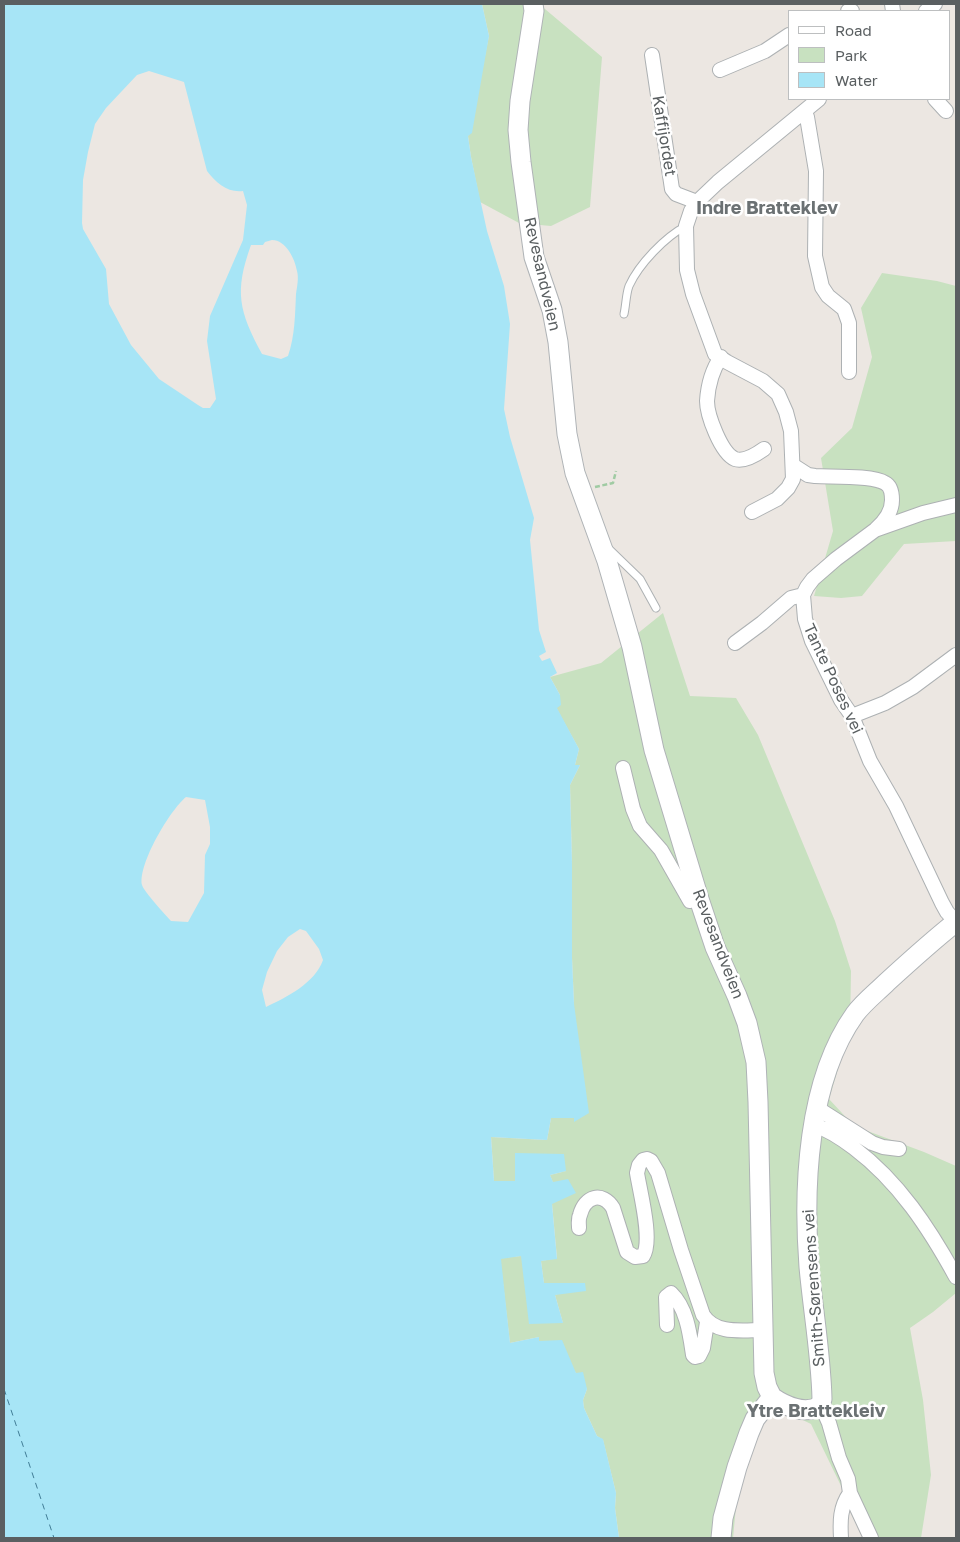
<!DOCTYPE html>
<html>
<head>
<meta charset="utf-8">
<style>
	body { margin:0 }
	#map { position:relative; width:960px; height:1542px; overflow:hidden; background:#ece7e2; font-family:"Golos Text",sans-serif }
	canvas { display:block }
	.frame { position:absolute; inset:0; border:5px solid #5a5f61; pointer-events:none }
	.legend { position:absolute; left:788px; top:10px; width:162px; height:90px; box-sizing:border-box; background:#fff; border:1px solid #bdbfc0; margin:0; padding:6px 9px; list-style:none; font-size:15px; color:#5a5f61 }
	.legend li { display:flex; align-items:center; gap:10px; height:25px }
	.legend b { width:25px; border:1px solid #bdbfc0 }
</style>
</head>
<body>
<div id="map">
<canvas width="960" height="1542"></canvas>
<div class="frame"></div>
<ul class="legend">
<li><b style="height:6px;background:#fff"></b>Road</li>
<li><b style="height:14px;background:#c8e1c0"></b>Park</li>
<li><b style="height:14px;background:#a7e5f6"></b>Water</li>
</ul>
</div>
<script>
const ctx = document.querySelector('canvas').getContext('2d');
ctx.lineJoin = 'round';
function fillPath(path, color) {
  ctx.fillStyle = color;
  ctx.fill(path, 'evenodd');
}
function trace(path, color, width, dash) {
  ctx.strokeStyle = color;
  ctx.lineWidth = width;
  ctx.lineCap = dash ? 'butt' : 'round';
  ctx.setLineDash(dash || []);
  ctx.stroke(path);
}
function label(font, color, halo, rows, align = 'center') {
  ctx.font = font + ' "Golos Text",sans-serif';
  ctx.lineWidth = 5;
  ctx.setLineDash([]);
  ctx.textBaseline = 'middle';
  ctx.strokeStyle = halo;
  ctx.fillStyle = color;
  for (const [text, x, y, turn = 0] of rows) {
    ctx.save();
    ctx.translate(x, y);
    ctx.rotate((+turn || 0) * Math.PI / 180);
    ctx.textAlign = isNaN(turn) ? turn : align;
    if (halo) ctx.strokeText(text, 0, 0);
    ctx.fillText(text, 0, 0);
    ctx.restore();
  }
}
const green = new Path2D(`
	M482 4H539L602 57 590 207 551 226 519 223 480 202 471 157 468 136 489 36Z
	M882 273 937 281 956 286V541L904 544 862 596 841 598 814 596 833 531 821 458 852 428 872 357 861 308Z
	M663 613 690 696 736 698 758 735 835 921 851 971 850 1029 829 1099 854 1126 924 1152 956 1166V1293L933 1312 910 1328 923 1400 931 1475 921 1538H873L843 1490 811 1424 780 1409 757 1424 737 1496 733 1538H619L615 1508 616 1493 603 1440 597 1436 584 1408 583 1400 587 1389 576 1373 539 1341V1337L510 1343 500 1258 521 1256 563 1323 555 1295 584 1283 544 1284 541 1261 557 1258 552 1204 553 1183 550 1175 566 1171 515 1181H494L491 1137 547 1140 551 1118H574V1122V1004L572 958V864L570 785 580 765H575L579 749 556 708 560 695 550 677 601 663Z`);
const water = new Path2D(`
	M4 4H482L489 36 472 133 468 136 471 157 487 231 504 286 510 324 504 409 510 437 534 518 530 540 539 630 546 652 539 656 542 661 550 658 557 673 550 677 560 695 561 705 557 708 579 749 575 765H580L570 785 572 864V958L574 1004 589 1113 574 1122V1118H551L547 1140 491 1137 494 1181H515V1153L564 1154 566 1171 550 1175 553 1182 568 1179 576 1193 552 1204 557 1259 541 1261 544 1283H585L586 1291 555 1295 563 1323 529 1324 521 1256 501 1259 510 1343 539 1337V1341L562 1340 576 1373 583 1372 587 1389 583 1400 584 1408 597 1436 603 1439 616 1493 615 1508 619 1538H4ZM149 71 184 82 207 171C216 183 228 193 243 191L247 205 243 240 210 316 207 341 216 399 210 408H203L198 405 159 379 131 345 109 304 106 269 83 229 82 223 83 180 88 152 95 124 106 108 137 75ZM272 240C286 240 295 259 297 271 299 278 297 287 296 294 295 315 295 335 288 356L281 359 262 354C239 311 234 292 251 245H263L265 242ZM186 797 205 800 210 827V844L205 855 204 893 188 922 171 921C165 914 144 892 142 885 138 864 170 810 186 797ZM300 929 306 931 319 949 323 960C315 983 287 997 266 1007L262 990 267 972 277 951 288 937Z`);
const ferry = new Path2D(`
	M4 1389 54 1538`);
const path = new Path2D(`
	M595 487 613 483 616 471`);
const lane = new Path2D(`
	M624 314C626 305 626 294 629 286 639 264 665 237 686 226
	M608 548 640 579 656 608`);
const street = new Path2D(`
	M892 4 893 11
	M848 11H852
	M926 11 935 4
	M652 55 672 189 676 194 697 202
	M720 70 765 51 789 35
	M935 99 946 111
	M803 113 807 117 816 171 815 256 822 287 828 296 844 309 849 323V372
	M721 357C712 370 708 386 707 401 707 415 721 453 735 459 744 462 757 454 764 449
	M794 466 808 475 815 476C831 477 873 475 885 483 891 486 892 493 892 500 892 512 884 522 876 529
	M956 505 923 513 875 530 836 559 813 579 807 587 803 595 805 619 812 641 841 700 852 716 870 761 896 806 942 903 947 912 956 922
	M752 512 777 499 788 488 793 479 791 431 786 412 778 394 763 381 727 362 715 354 693 294 687 270 686 226 691 211 697 202 718 182 819 99
	M735 643 762 623 791 598 803 595
	M852 716 885 703 913 687 956 655
	M623 768 633 809 640 826 661 850 690 901 699 899
	M817 1108 872 1143 883 1147 899 1149
	M814 1125C829 1130 841 1138 854 1148 899 1182 929 1228 956 1277
	M579 1228C579 1224 578 1219 580 1215 585 1196 602 1191 613 1208L627 1252 635 1257 643 1256C653 1241 640 1192 637 1173L639 1165 643 1160 647 1159 651 1161 658 1173 681 1250 703 1315C716 1335 742 1330 764 1330
	M667 1325 666 1297 671 1293C687 1308 690 1335 693 1355L695 1357 699 1356 703 1348 707 1322
	M820 1406 825 1414 829 1423 839 1458 848 1479 850 1493 871 1538
	M841 1538C840 1521 840 1507 850 1493`);
const secondary = new Path2D(`
	M533 4 534 11 520 101 518 130 521 162 534 257 552 310 558 342 567 434 575 473 607 561 632 647 654 750 699 899 715 947 737 996 747 1023 756 1062 758 1102 764 1373 767 1387 772 1397
	M772 1397C785 1406 805 1415 820 1406L822 1399C821 1355 813 1311 809 1267 803 1188 807 1081 855 1014 864 1002 877 992 887 982 910 961 932 941 956 922
	M721 1538 723 1518 737 1467 749 1433 755 1419 772 1397`);
const streetNames = [
	["Kaffijordet",664,136,81],
	["Revesandveien",542,274,77],
	["Tante Poses vei",833,679,65],
	["Revesandveien",718,944,69],
	["Smith-Sørensens vei",814,1288,-94]
];
const neighbourhoodNames = [
	["Indre Bratteklev",767,208],
	["Ytre Brattekleiv",816,1411]
];
fillPath(green, '#c8e1c0');
fillPath(water, '#a7e5f6');
trace(ferry, '#417d96', 1, [6, 5]);
trace(lane, '#adb1b3', 9);
trace(street, '#adb1b3', 16);
trace(secondary, '#afb3b6', 21);
trace(path, '#a0cba3', 2.5, [5, 2.5]);
trace(lane, '#fff', 7);
trace(street, '#fff', 14);
trace(secondary, '#fff', 19);
label('16px', '#5a5f61', '#fff', streetNames);
label('bold 18px', '#6b7173', '#fff', neighbourhoodNames);
</script>
</body>
</html>
